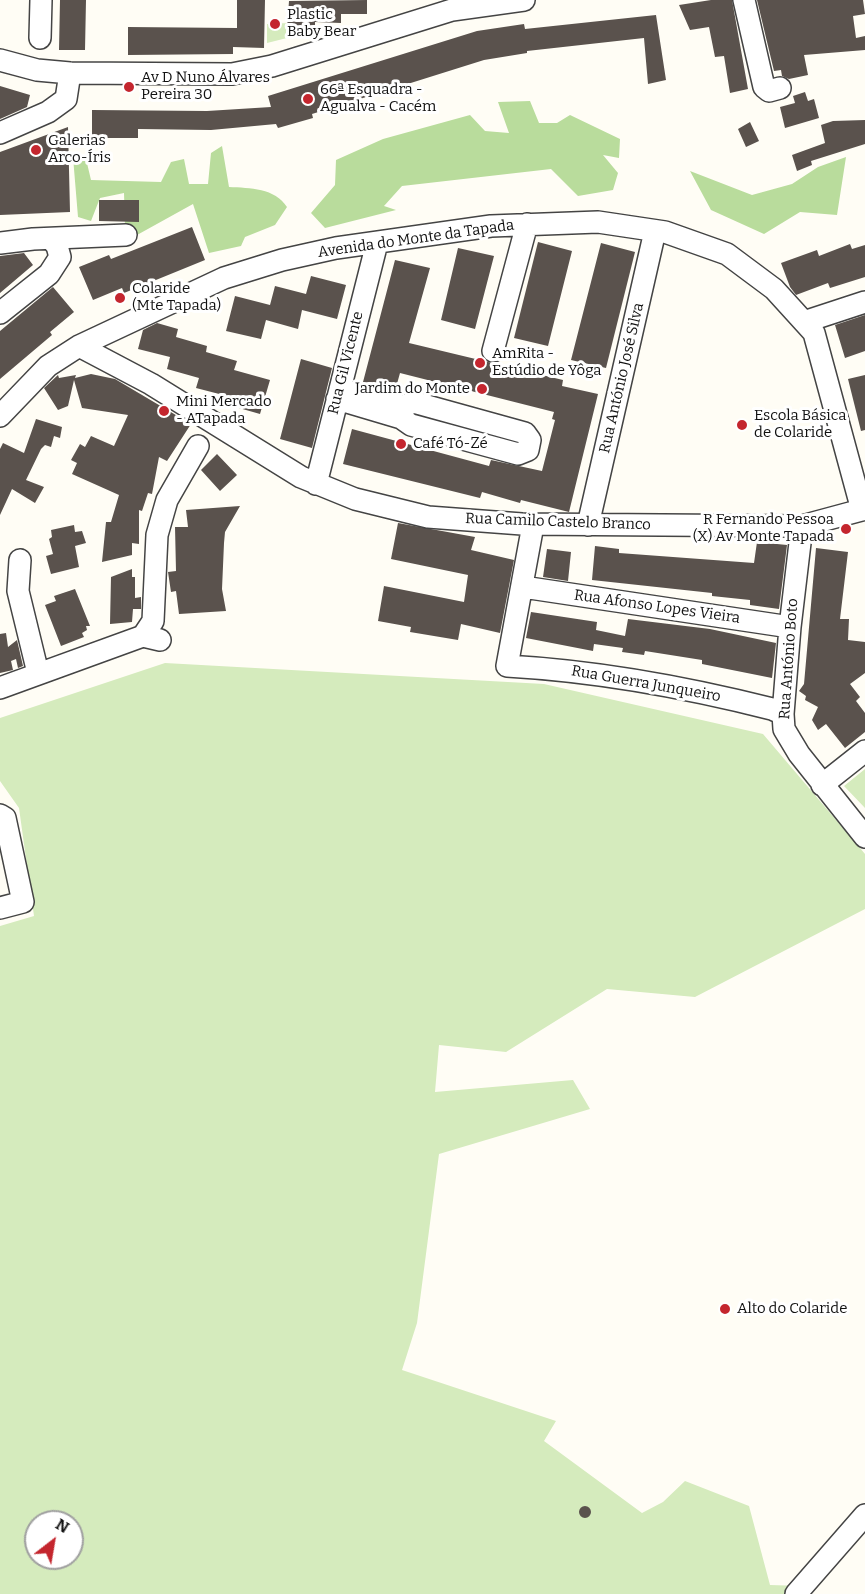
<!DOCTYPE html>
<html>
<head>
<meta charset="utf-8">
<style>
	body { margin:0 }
	#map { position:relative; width:865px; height:1594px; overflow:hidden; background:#fffdf5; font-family:Bitter,serif }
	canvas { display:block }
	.north { position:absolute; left:24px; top:1510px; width:60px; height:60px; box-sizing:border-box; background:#fff; border:2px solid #a0a0a0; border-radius:50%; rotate:31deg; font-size:16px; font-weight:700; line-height:24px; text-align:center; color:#111 }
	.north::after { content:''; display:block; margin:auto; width:21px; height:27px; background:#c4262e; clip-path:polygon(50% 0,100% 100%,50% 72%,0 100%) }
</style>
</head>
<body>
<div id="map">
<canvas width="865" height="1594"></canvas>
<div class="north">N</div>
</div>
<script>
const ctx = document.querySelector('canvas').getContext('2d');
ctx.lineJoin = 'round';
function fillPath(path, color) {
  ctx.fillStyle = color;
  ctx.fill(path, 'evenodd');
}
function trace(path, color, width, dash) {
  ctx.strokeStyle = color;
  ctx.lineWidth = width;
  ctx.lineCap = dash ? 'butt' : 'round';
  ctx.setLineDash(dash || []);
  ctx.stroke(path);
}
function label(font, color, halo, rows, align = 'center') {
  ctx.font = font + ' Bitter,serif';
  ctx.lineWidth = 6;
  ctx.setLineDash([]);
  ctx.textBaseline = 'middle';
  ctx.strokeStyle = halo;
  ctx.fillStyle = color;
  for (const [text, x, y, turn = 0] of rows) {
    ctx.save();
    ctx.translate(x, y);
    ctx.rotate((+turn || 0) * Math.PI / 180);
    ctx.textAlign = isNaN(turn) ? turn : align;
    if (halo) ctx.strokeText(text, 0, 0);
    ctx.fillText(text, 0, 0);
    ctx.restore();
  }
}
const green = new Path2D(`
	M288 23 287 38 267 43V24Z
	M165 663 544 684 763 734 865 854V909L695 997 607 989 506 1052 439 1045 435 1092 573 1080 590 1109 439 1154 417 1323 402 1370 556 1421 544 1441 642 1513 663 1502 685 1481 749 1506 770 1585 803 1586 797 1594H0V926L34 916 19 808 0 781V718ZM36 1522H72V1558H36Z
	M865 769V808L844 786Z`);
const forest = new Path2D(`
	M530 101 539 123H557L570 115 620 139 619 158 603 155 618 173 613 190 578 196 551 169 402 186 384 206 396 210 325 228 311 213 335 185 336 160 383 139 470 115 485 131 509 133 498 102Z
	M222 146 229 187C250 188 275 188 287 207L275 225 245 237 241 246 209 253 193 204 137 235 125 227 124 193 100 198 91 221 78 217 73 157 86 159 91 180 161 182 171 162 184 159 189 184H208L211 153Z
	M846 157 837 215 800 212 764 234 711 210 690 171 752 195 792 184 818 167Z`);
const building = new Path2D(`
	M60 0H86L85 50H59Z
	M237 0H265L264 48 233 47V54L128 55V27L237 28Z
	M367 0V14H341V23L315 22V29H287L289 1Z
	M711 0H732L748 89 730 93 724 56 715 57 709 27 690 30 679 5Z
	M757 0H863L865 14 853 16 856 38 865 36V50L804 55 808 75 789 79 782 76 781 70 774 71Z
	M656 15 666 80 648 84 644 38 527 51V53L484 60 312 114 313 118 278 128 276 124 211 130 138 129V138H92V110L207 111 271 107 268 96 477 31 524 24 525 29Z
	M0 86 30 95 27 107 0 119Z
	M805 92 808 101 814 99 819 118 785 128 780 107 795 103 793 96Z
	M865 120V144L811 161 812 165 797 171 792 155 825 143 821 125 833 121Z
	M750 122 759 141 746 147 738 129Z
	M68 127 70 212 0 215V152Z
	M99 200H139V222L99 221Z
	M192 227 205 260 124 293 122 288 93 300 79 267 109 255 111 259Z
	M538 242 572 251 548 346 514 338Z
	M601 243 635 252 606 368 571 360Z
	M850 244 852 249 865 245V277L830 288 828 283 796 295 790 287 781 263 817 250 819 256Z
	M458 248 494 256 475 329 441 320Z
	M24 253 33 265 0 293V256Z
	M395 260 430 268 409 343 563 380 562 386 598 394 569 512 521 500 520 503 482 492 480 498 343 464 352 429 489 466 491 460 542 471 555 420 552 419 554 412 400 373 395 391 363 382Z
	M311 276 346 285 337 319 302 310 298 329 266 320 261 339 226 331 235 296 270 305 275 286 306 294Z
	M53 287 74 312 50 332 52 335 0 379V331Z
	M865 315V351L845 358 835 325Z
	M157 323 178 329 176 337 207 346 206 352 237 361 234 370 270 380 260 414 225 404 227 396 196 388 199 378 167 369 170 357 138 349 143 330Z
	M301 359 332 368 312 448 280 439Z
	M91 374 115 379 191 424 167 461 159 457 152 494 148 493 142 511 139 510V544L132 543V555L102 562 106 522H111L119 495 72 474 77 463 71 460 80 444 85 447 91 436 114 446 128 415 82 408 74 380 68 406 58 410 44 388 58 375 59 378 76 375 75 378Z
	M865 375V430L861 431 848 379Z
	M36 419 62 427 60 438 54 436 51 447 45 445 41 449 26 480 44 487 35 503 12 489 0 515V449L3 443 24 453Z
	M217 454 237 475 220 491 201 470Z
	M240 506 225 532 224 543 222 589 226 611 179 614 176 591 171 592 168 572 176 571 175 527H188L186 510Z
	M398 523 475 537 471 550 514 560 500 633 461 624 458 640 410 632 411 627 378 621 384 586 464 602 468 575 391 559Z
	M74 525 75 532 82 531 86 543 75 546 79 567 51 574 46 556 53 554 49 539 52 537 51 530Z
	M757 542 787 545 779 609 750 605V600L712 596V593L592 580 595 546 619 549V553L754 563Z
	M816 548 848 552 840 619H849L848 640 865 642V673L850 684 860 697 856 701 865 713V732L845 748 826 724 818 730 812 720 818 707 805 700 806 696 799 691 804 684Z
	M547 549 571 552 568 581 543 577Z
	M132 569V577H135V598L141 597V609H133L132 622 110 624 111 577Z
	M75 589 90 626H86L87 630 82 633 84 637 61 646 45 605 56 601 54 596Z
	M531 612 597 622 596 630 625 636 628 619 710 629 776 643 772 678 702 664V660L645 651 644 655 622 652 623 648 594 644 593 651 526 638Z
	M6 633 8 647 17 640 23 666 18 668 16 659 11 661 13 670 0 673V634Z
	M579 1512a6 6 0 1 1 12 0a6 6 0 1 1-12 0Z`);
const minor = new Path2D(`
	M744 0 764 87 769 91 780 88
	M40 38 41 0
	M0 60 37 70 70 73 232 74 272 66 452 10 524 0
	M0 133 48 112 66 99 70 73
	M0 243 33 239 126 235
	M0 313 49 274 60 257 57 246 51 239
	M804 322 865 302
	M79 346 151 384 301 477 355 499 428 517 522 524 802 526 865 509
	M493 351 527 224
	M337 399 401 418 411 425 518 454 528 450 530 440 525 433 413 402 403 407 340 389
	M0 416 48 366 79 346 224 278 282 260 336 248 491 226 598 222 665 232 727 254 774 289 814 333 862 510
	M316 484 377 243
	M533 525 507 666C596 671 685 687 772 709L783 714
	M588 525 655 231
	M802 526 790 627 783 714 784 729 799 754 865 837
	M20 560 18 591 38 673
	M523 587 790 627
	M143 636 153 621 157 535 167 500 198 446
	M0 688 143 636 160 640
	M822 785 865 751
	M0 815 5 818 23 902 0 908
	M796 1594 865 1515`);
const markers = [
	[275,24,6,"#c4262e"],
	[129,87,6,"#c4262e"],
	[308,99,6,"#c4262e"],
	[36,150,6,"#c4262e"],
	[120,298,6,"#c4262e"],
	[480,363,6,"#c4262e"],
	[482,389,6,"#c4262e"],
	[164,411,6,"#c4262e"],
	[742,425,6,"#c4262e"],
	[401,444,6,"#c4262e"],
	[846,529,6,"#c4262e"],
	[725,1309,6,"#c4262e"]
];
const poiNames = [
	["Plastic",287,15],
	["Baby Bear",287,32],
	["Av D Nuno Álvares",141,78],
	["Pereira 30",141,95],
	["66ª Esquadra -",320,90],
	["Agualva - Cacém",320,107],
	["Galerias",48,141],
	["Arco-Íris",48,158],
	["Colaride",132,289],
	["(Mte Tapada)",132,306],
	["AmRita -",492,354],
	["Estúdio de Yôga",492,371],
	["Jardim do Monte",470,389,"right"],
	["Mini Mercado",176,402],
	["- ATapada",176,419],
	["Escola Básica",754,416],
	["de Colaride",754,433],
	["Café Tó-Zé",413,444],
	["R Fernando Pessoa",834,520,"right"],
	["(X) Av Monte Tapada",834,537,"right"],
	["Alto do Colaride",737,1309]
];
const streetNames = [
	["Avenida do Monte da Tapada",416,239,-8],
	["Rua Gil Vicente",346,363,-76],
	["Rua António José Silva",622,378,-77],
	["Rua Camilo Castelo Branco",558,522,2],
	["Rua Afonso Lopes Vieira",657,607,8],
	["Rua António Boto",789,659,-86],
	["Rua Guerra Junqueiro",646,684,10]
];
fillPath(green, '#d5ebbd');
fillPath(forest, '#b9dc9c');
fillPath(building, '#5a524d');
trace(minor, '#444', 24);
trace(minor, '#fff', 21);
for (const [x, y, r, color] of markers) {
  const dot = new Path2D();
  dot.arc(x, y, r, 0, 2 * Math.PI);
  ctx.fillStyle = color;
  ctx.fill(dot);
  trace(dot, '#fff', 2);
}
label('15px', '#111', '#fff', poiNames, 'left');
label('15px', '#111', '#fff', streetNames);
</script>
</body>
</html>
